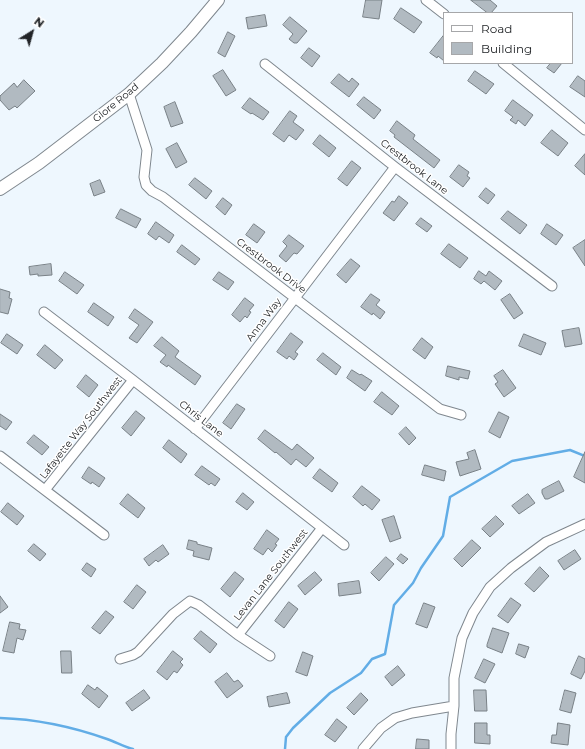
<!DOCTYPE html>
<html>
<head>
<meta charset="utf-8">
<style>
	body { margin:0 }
	#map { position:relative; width:585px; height:749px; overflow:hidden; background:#eef7fe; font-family:Montserrat,sans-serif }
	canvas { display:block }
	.legend { position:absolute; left:443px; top:12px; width:130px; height:52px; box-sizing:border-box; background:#fff; border:1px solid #a6a7a9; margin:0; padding:5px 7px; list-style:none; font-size:12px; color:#212427 }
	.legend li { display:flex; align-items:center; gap:8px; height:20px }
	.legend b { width:20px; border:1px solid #a6a7a9 }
	.north { position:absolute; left:12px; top:12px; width:40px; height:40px; -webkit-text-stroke:3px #fff; paint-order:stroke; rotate:37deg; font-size:11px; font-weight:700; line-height:16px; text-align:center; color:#212427 }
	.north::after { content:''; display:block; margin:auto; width:14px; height:18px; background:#212427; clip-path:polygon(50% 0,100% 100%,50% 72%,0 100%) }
</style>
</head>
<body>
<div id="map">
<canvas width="585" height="749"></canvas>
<ul class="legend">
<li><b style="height:5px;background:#fff"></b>Road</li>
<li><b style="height:11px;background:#b1bac1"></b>Building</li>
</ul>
<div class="north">N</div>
</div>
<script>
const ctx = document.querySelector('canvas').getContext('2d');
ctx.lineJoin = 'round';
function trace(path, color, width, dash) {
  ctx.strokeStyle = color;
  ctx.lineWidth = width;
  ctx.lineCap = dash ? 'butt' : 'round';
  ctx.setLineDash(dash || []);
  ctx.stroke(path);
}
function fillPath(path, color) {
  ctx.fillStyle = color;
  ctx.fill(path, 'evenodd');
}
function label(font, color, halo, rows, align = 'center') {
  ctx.font = font + ' Montserrat,sans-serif';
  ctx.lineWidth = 3;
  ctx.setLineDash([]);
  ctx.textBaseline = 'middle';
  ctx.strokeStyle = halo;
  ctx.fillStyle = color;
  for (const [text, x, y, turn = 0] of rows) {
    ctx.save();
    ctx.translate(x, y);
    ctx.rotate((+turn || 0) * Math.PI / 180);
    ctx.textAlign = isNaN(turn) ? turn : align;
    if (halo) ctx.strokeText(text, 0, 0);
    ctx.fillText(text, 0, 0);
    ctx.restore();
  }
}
const stream = new Path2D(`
	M0 718C36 719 73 727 107 739 116 742 124 747 133 749
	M285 749 286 737 293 728 330 693 361 673 372 659 385 654 394 605 413 583 421 568 443 536 450 497 512 461 570 450 585 456`);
const building = new Path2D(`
	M366 0H382L379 19 363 17Z
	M471 0H490L497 6 491 13H488Z
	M401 8 422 22 414 33 394 19Z
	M265 15 267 26 248 29 246 18Z
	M290 17 307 31 297 43H294L289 39 293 34 283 25Z
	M228 32 235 36 225 57 218 53Z
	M444 35V61L438 56 437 58 430 53Z
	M309 48 320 56 312 67 301 58Z
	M551 63H562L554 73 547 68Z
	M223 70 236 90 226 96 213 76Z
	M475 71 494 84 486 94 468 81Z
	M339 74 349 82 352 78 359 84 349 97 331 83Z
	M578 76 585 81V97L570 87Z
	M24 80 35 91 17 108 15 106 9 110 0 100V96L14 83 17 87Z
	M364 97 381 110 374 119 357 105Z
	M250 98 269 112 263 120 252 113 251 114 242 108Z
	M513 100 533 115 525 126 518 120 516 124 510 120 513 117 505 111Z
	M175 102 183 123 171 127 164 107Z
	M290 111 297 116 293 122 304 130 296 140 289 135 284 142 273 134Z
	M397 121 415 135 413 139 440 160 434 168 394 137 395 135 390 131Z
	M552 130 568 143 558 156 541 143Z
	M320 135 336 148 329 157 313 144Z
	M177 143 187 162 176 168 166 149Z
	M585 154V175L575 166Z
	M352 161 361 168 347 186 338 179Z
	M459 165 469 172 467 176 470 178 463 187 450 177Z
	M195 178 212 191 206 199 189 185Z
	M100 180 105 192 94 196 90 184Z
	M486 188 495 195 488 204 479 197Z
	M399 196 408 203 394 221 383 213 392 201 394 202Z
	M223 198 232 205 225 215 216 207Z
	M121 209 141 219 136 228 116 218Z
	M508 211 527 225 520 234 501 219Z
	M421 218 432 226 427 232 416 224Z
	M156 222 174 235 169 243 159 236 156 240 148 234Z
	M254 224 265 232 257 243 246 235Z
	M547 224 563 235 556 245 541 234Z
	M289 235 304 246 297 254 294 253 286 262 279 256 287 246 283 242Z
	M585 240V266L573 248Z
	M449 244 468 258 460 268 441 254Z
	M182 245 200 259 195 265 177 252Z
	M351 259 360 266 346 283 337 275Z
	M51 264 52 275 38 276V274L30 275 29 267Z
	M479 271 486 276 489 271 502 281 495 290 484 281 481 284 474 279Z
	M65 272 84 285 77 294 59 281Z
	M219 272 234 282 228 290 213 280Z
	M0 289 10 292 9 298 12 299 8 314 0 312Z
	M371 294 380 300 376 305 385 312 380 319 373 313 372 315 361 307Z
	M510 294 523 313 514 319 501 300Z
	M245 298 254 305 249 311 251 312 247 318 245 316 240 322 232 315Z
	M94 303 114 317 108 326 88 312Z
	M135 309 153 322 137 343 129 338 139 325 129 318Z
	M579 328 582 344 565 347 562 331Z
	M291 333 303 342 295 352 298 354 294 360 289 356 287 359 277 352Z
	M7 334 23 345 17 354 1 343Z
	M524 334 546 343 541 355 519 346Z
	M162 337 179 351 175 357 201 376 195 385 168 365 167 367 160 362 166 355 154 346Z
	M422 338 433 347 425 359 413 350Z
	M45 345 63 360 55 369 37 355Z
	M323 353 341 367 336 375 317 360Z
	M448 366 470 371 468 379 459 377V380L446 376Z
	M352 370 360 375 361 374 372 381 365 391 347 378Z
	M503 370 516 388 504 397 495 384 498 382 494 376Z
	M86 375 98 385 89 397 77 387Z
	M382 392 399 406 392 415 374 402Z
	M237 404 245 409 231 429 223 423Z
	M136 411 145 418 131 436 122 428Z
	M499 412 509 417 500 438 489 432Z
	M0 414 12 422 6 430 0 426Z
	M406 427 416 438 409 445 399 434Z
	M265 430 292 450 297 444 314 458 306 467 296 459 291 465 276 452 275 453 258 439Z
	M34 435 49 447 42 455 27 443Z
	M169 440 187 454 181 463 163 448Z
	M475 450 481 469 460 476 456 462 469 459 467 453Z
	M585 452V483L574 477Z
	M425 465 446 471 444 481 422 475Z
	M202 466 220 479 215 486 211 483 209 485 195 475Z
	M89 467 105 478 99 487 92 482 91 484 82 478Z
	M320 469 338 483 332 492 313 478Z
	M559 481 564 491 548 499H545L542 493V490Z
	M362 486 380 500 372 510 365 504 363 506 353 497Z
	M243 493 254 502 247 510 236 502Z
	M128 494 145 508 138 518 120 504Z
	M528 494 535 503 519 514 512 506Z
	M8 503 24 516 17 525 1 512Z
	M394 516 401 538 390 542 382 520Z
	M496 516 504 524 490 537 482 529Z
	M267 530 279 539 275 544 277 545 272 552 268 548 263 555 254 549Z
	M189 540 197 542V544L212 548 209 560 193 556 194 551 187 549Z
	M472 540 481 548 462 567 454 559Z
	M34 544 46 554 40 561 28 551Z
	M163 545 169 554 158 562 156 560 149 566 144 559Z
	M575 550 581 559 564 570 558 561Z
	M401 554 408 559 403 564 397 559Z
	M386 557 394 564 379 581 371 573Z
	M87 563 96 569 91 577 82 570Z
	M540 567 549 576 534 592 525 584Z
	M235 572 244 579 230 597 221 589Z
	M315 572 322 580 305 595 298 586Z
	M359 581 361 593 339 596 338 584Z
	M137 585 146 592 133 609 124 602Z
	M0 596 8 607 0 613Z
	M511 598 521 605 508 623 498 616Z
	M289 602 298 609 284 628 275 621Z
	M424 603 435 607 427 628 416 624Z
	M106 611 114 617 100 634 92 628Z
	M10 622 20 624 19 629 26 630 23 640 17 638 14 653 3 651Z
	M493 628 509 633 502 653 487 647V645Z
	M201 631 217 644 210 653 194 639Z
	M519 644 529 647 525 658 516 654Z
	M61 651H71L72 673H62Z
	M173 651 183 659 180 662 183 665 177 673 174 671 167 680 157 672Z
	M303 652 313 656 307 676 296 672Z
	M579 656 585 659V671L581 679 571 674Z
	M484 659 495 664 485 683 475 678Z
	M398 666 405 675 392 686 385 677Z
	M227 673 234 682 238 680 243 686 227 698 215 682Z
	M88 685 95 690 97 687 108 696 99 708 82 694Z
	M144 690 150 698 132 711 126 703Z
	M474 690H486L487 711H475Z
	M565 690 576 693 571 713 560 710Z
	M287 693 290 703 269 707 267 697Z
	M361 693 368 700 354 715 347 708Z
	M337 719 347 727 335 742 325 735Z
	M475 723H487V735H490V744L475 743Z
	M558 723 570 725 568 745 551 743 552 735H556Z
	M417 739 429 740V749H416Z`);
const street = new Path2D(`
	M426 0 444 14
	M503 63 585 130
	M265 64 395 167 552 286
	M129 94 147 150 144 177 146 185 152 191 163 197 440 409 461 415
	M44 312 133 380 344 545
	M195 429 395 167
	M0 456 104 535
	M45 490 133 380
	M238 635 322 528
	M120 659 133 655 138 652 173 614 190 601 199 605 238 635 270 656
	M363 749 381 728 395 718 412 713 454 706
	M451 749V734L454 706V678L462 638 473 613 490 587 511 568 546 542 585 524`);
const secondary = new Path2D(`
	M0 189 39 163 129 94 162 63 191 32 218 0`);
const streetNames = [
	["Glore Road",116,103,-39],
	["Crestbrook Lane",414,167,38],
	["Crestbrook Drive",271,266,37],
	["Anna Way",264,320,-53],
	["Chris Lane",201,419,38],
	["Lafayette Way Southwest",81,428,-52],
	["Levan Lane Southwest",271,575,-52]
];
trace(stream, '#62ade6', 2.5);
fillPath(building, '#b1bac1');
trace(building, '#798187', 1);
trace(street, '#7f878e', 11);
trace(secondary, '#7f878e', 14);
trace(street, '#fff', 9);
trace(secondary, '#fff', 12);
label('10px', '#212427', '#fff', streetNames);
</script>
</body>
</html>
